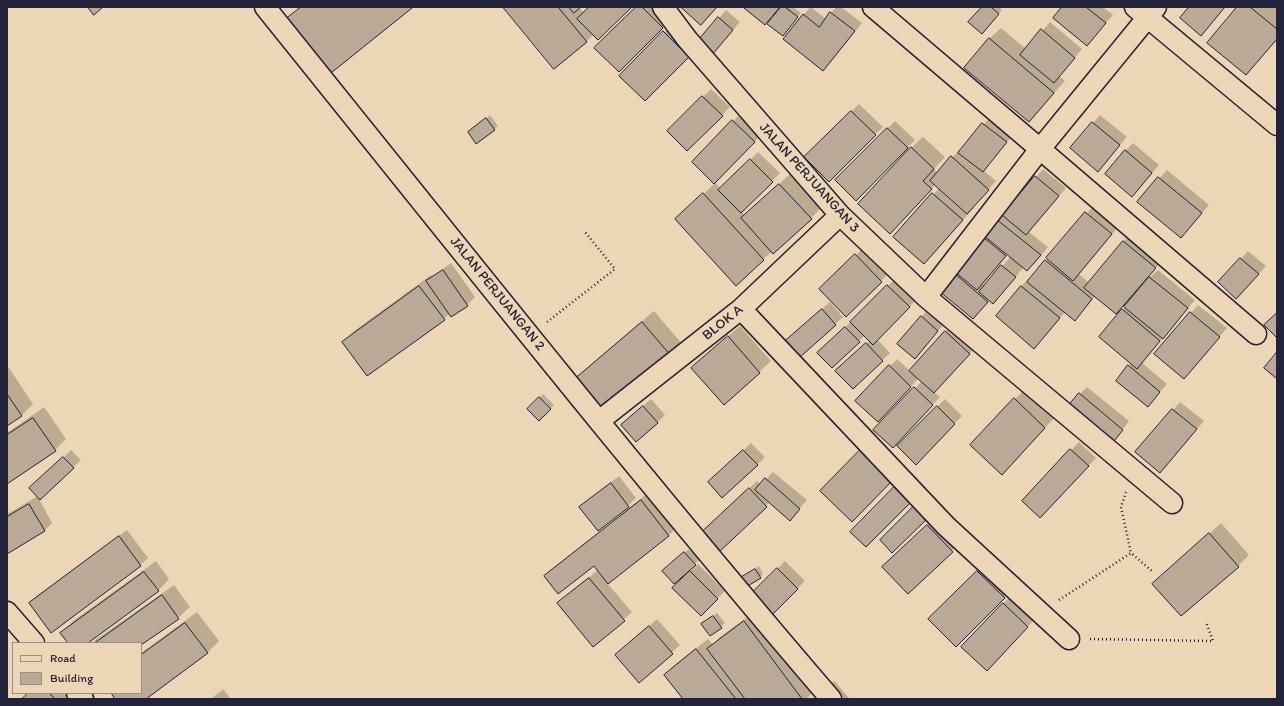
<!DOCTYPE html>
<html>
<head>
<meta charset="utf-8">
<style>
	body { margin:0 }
	#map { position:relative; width:1284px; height:706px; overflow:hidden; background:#edd6b5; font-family:Itim,sans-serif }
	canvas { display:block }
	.frame { position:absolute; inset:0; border:8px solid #22223b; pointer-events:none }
	.legend { position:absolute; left:12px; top:642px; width:130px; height:52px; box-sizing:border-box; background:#edd6b5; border:1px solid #9c8e84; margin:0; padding:5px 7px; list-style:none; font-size:12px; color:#22223b }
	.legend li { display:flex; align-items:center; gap:8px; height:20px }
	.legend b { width:20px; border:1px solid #9c8e84 }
</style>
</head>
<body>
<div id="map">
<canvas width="1284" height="706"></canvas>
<div class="frame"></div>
<ul class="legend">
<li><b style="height:5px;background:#edd6b5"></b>Road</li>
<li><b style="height:11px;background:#baa997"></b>Building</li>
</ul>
</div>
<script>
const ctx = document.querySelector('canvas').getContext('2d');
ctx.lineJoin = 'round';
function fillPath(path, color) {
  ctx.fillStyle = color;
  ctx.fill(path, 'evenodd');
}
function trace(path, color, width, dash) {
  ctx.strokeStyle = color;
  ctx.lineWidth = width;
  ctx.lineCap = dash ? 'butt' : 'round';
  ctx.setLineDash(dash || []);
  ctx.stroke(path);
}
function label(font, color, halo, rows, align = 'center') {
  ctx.font = font + ' Itim,sans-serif';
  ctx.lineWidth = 3;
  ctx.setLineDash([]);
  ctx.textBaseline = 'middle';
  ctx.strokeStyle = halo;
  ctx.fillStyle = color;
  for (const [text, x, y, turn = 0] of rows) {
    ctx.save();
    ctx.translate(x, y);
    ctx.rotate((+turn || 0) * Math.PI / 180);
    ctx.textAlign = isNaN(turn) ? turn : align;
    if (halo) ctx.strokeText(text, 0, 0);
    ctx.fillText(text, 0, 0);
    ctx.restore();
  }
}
const shadow = new Path2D(`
	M504 7H579L584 13 590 7H630L594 34 586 42Z
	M637 7H657L670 20 619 71Z
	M746 7H780L777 12 778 13 783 7H793L801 13 786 31 776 13 765 24Z
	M811 7 826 19 836 7H841L862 23 831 62 823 70 803 15Z
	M983 7H999L1002 10 986 29Z
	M1063 7H1103L1113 15 1094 37Z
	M1239 7H1275L1277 9V40L1246 74Z
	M726 10 740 22 719 46V18Z
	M1050 22 1082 49 1059 76 1065 81 1029 121 989 39 1001 28 1026 49Z
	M671 25 696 49 645 100 621 76Z
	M711 89 730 107 687 150 668 131Z
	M859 104 883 127 829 180 806 157Z
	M741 113 762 134 715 182 721 189 758 152 780 173 742 212 745 216 791 173 822 207 811 218 772 251 736 284 687 210 715 183 693 162Z
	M490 115 498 126 494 129 469 132Z
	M1100 115 1127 137 1098 170 1071 148Z
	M991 116 1014 134 983 170 996 181 973 207 974 208 924 263 895 237 939 188 935 185 901 221 911 148 923 137 945 157 934 169 938 173 959 150 961 151Z
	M895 121 915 140 856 199 836 180Z
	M1133 143 1159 165 1132 196 1125 151Z
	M1043 169 1066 188 1029 232 1048 247 1035 263 1027 270 1024 267 993 303 990 300 981 310 941 291 997 220 1005 213ZM1008 254 1011 256 985 286 983 284Z
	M1167 170 1209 205 1181 237 1138 202Z
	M1094 205 1119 226 1079 274 1089 283 1123 242 1135 230 1166 256 1149 276 1150 277 1158 270 1195 300 1142 363 1167 384 1148 405 1129 366 1132 363 1123 310 1128 303 1127 302 1116 313 1096 296 1074 320 1065 312 1042 340 1021 286 1029 279 1030 280Z
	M863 248 889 273 846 315 821 290Z
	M1248 251 1266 266 1244 290 1219 282Z
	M451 263 475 297 467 305 450 313 444 319 343 342 354 331 431 275 432 277Z
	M896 278 917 299 877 339 890 353 853 388 844 363 870 340 865 335 859 341 826 345 854 319Z
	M830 302 843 317 835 324 793 334Z
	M1198 305 1227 328 1184 378 1155 354Z
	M929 309 945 323 915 358 921 317Z
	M654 311 683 345 605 412 576 379 587 368Z
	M953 324 977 346 934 392 940 397 900 439 875 430 922 381 919 378 878 420 856 401 897 359 910 371Z
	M740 326 771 361 724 404 704 357Z
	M9 368 33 404 21 416 7 425V369Z
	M1087 387 1129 421 1121 432 1080 394Z
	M1026 388 1056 416 1013 462 1015 399Z
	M543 394 554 405 539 420 528 409Z
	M651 399 665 415 657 423 630 417Z
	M945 399 962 416 916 463 898 446Z
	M1180 402 1204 421 1167 464 1137 452Z
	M44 407 66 439 55 450 7 483V433Z
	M1079 442 1096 458 1048 509 1023 500Z
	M751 443 765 457 757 465 717 475Z
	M71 450 81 460 39 499 52 523 45 530 7 553V514L38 496V481Z
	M773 472 807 500 790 519 770 502 718 552 709 526 757 481 761 485Z
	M619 476 636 498 628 506 598 529 580 508 588 500Z
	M903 480 917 494 866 546 852 532Z
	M653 489 680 524 669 535 607 583 632 612 594 646 566 596 598 570 594 565 545 576 557 565Z
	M939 514 963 540 908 593 894 556Z
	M1221 523 1249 555 1238 566 1154 584Z
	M127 530 148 558 140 565 30 603 38 595Z
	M689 549 699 560 674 582 667 568Z
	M989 560 1015 586 956 646 930 619Z
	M156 561 169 579 158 591 86 643H69L62 633 73 621Z
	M785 561 805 581 773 613 754 593Z
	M698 564 725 591 701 615 674 588Z
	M759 566 763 574 760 577 741 578Z
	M174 585 190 607 178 618 141 644V643H91Z
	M1011 596 1035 619 994 662 1003 604Z
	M756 611 815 690 806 699H685L665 675 677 663 708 639 713 645 720 637Z
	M197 612 219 641 208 652 144 699H117L112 693H141V653Z
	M717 613 725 623 710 635 706 621Z
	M657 619 680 645 639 682 616 655Z
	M834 681 850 699H813Z
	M223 689 231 699H211Z
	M29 693H72L66 699H23Z`);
const building = new Path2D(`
	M88 7H103L94 15Z
	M301 7H411L412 8 326 77 282 22Z
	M503 7H558L587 42 554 69Z
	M569 7H581L574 13Z
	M589 7H632L598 40 577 19Z
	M636 7H642L663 28 619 72 594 48Z
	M681 7H717L701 25Z
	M745 7H780L765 25 744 8Z
	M781 7H785L798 17 783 36 767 24Z
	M982 7H991L999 14 982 34 968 22Z
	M1062 7H1086L1106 23 1087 46 1053 18Z
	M1189 7H1225L1201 36 1180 18Z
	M1237 7H1250L1277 29V39L1246 75 1207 43Z
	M830 12 855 31 823 71 783 39 803 14 819 27Z
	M718 17 733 30 712 55 697 42Z
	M1041 29 1075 58 1054 83 1020 55Z
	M663 31 689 57 645 101 619 76Z
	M989 38 1054 93 1029 122 964 68Z
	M702 96 723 116 687 151 667 131Z
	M851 111 876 135 829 182 804 157Z
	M486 118 495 130 476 144 468 132Z
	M732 120 755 142 714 184 692 162Z
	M1092 122 1120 145 1098 172 1070 148Z
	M982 123 1007 142 983 172 958 153Z
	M887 128 908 148 856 201 835 180Z
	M911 147 934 169 923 181 932 189 890 234 858 204Z
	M1125 150 1152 173 1132 197 1105 174Z
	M951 156 989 190 967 214 930 181Z
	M750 159 773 182 741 213 718 190Z
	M1035 176 1059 196 1026 235 1002 215Z
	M1158 177 1202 213 1181 238 1137 202Z
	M779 184 812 219 773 254 741 218Z
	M703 193 764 260 736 286 675 219Z
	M932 193 963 220 924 264 893 237Z
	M1085 212 1112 234 1073 281 1046 258Z
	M996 219 1041 255 1027 271 983 235Z
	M983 237 1006 256 977 290 954 271Z
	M1123 241 1156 268 1116 314 1084 288Z
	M855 254 882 282 846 317 819 289Z
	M1240 258 1259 274 1236 299 1218 282Z
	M1045 260 1092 299 1075 321 1027 282Z
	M1001 265 1016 277 993 304 979 292Z
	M443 270 468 306 451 317 426 281Z
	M954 273 988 302 973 319 939 291Z
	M1149 277 1188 308 1163 339 1124 307Z
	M887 285 910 307 873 345 850 322Z
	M419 286 445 320 367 376 342 342Z
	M1021 286 1060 318 1034 349 996 316Z
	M822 309 836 325 799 358 784 342Z
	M1122 309 1160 341 1137 369 1099 337Z
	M1190 312 1220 337 1184 379 1154 354Z
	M1277 313V338L1264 325Z
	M921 316 938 331 915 359 897 344Z
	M642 322 672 357 605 414 575 379Z
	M845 327 860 342 832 368 817 353Z
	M945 331 970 354 934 393 909 371Z
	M728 336 760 373 724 405 691 368Z
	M866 343 883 361 853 389 835 371Z
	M1277 352V379L1264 368Z
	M889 365 911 387 878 422 855 401Z
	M1128 365 1160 392 1148 407 1116 381Z
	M914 387 933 405 893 448 873 430Z
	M1079 393 1123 430 1114 441 1070 404Z
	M7 394 22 416 7 426Z
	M539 397 551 409 539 421 527 409Z
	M1014 398 1045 428 1002 475 970 445Z
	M643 406 658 423 636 442 621 425Z
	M937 406 955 424 916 465 897 446Z
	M1172 409 1197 429 1160 473 1135 452Z
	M33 418 56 451 7 484V435Z
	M861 449 893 480 852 522 820 491Z
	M1070 449 1089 466 1040 518 1022 501Z
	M743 450 758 465 722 498 708 482Z
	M63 457 74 468 40 500 29 488Z
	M765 478 800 509 790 521 755 490Z
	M611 483 629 507 598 531 579 507Z
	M894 487 910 503 866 547 850 532Z
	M749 488 767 507 718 553 700 534Z
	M641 500 669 536 608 584 594 566 558 594 544 576Z
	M29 504 45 531 7 554V517Z
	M914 506 927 519 892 553 880 540Z
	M927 525 953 552 908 594 882 567Z
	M1209 533 1239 567 1181 616 1152 584Z
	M119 536 141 566 51 633 29 603Z
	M684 552 696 565 674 584 662 571Z
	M777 568 798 589 773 614 752 593Z
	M755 569 761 578 746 587 740 578Z
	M690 571 718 599 701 616 672 588Z
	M977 571 1005 598 956 647 928 619Z
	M144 572 159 591 88 643H68L60 633Z
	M589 578 625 621 593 647 557 603Z
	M162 595 179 619 141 645V643H95Z
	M1003 603 1028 627 987 671 961 647Z
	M713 616 722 628 710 636 701 624Z
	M744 621 802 699H745L707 649Z
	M185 623 208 653 146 699H115L111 693H141V655Z
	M649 626 673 654 639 683 615 655Z
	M696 649 736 699H683L664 675Z
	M28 693H49L55 699H22Z`);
const path = new Path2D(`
	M547 322 615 269 585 232
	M1126 492 1121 507 1131 553
	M1059 600 1131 553 1152 571
	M1090 639 1213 641 1206 622`);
const street = new Path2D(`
	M265 7C452 239 637 473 831 699
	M663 7 687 39 840 215 926 297 1172 503
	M873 7 1040 149 926 297
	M1135 7 1277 125
	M1156 7 1040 149 1256 334
	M741 309 946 526 1069 639
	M599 421 741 309 840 215
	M7 612 34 643
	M77 693 83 699`);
const streetNames = [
	["JALAN PERJUANGAN 3",809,178,48],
	["JALAN PERJUANGAN 2",497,294,51],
	["BLOK A",723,323,-39]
];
fillPath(shadow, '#0003');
fillPath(building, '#baa997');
trace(building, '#22223b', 1);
trace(street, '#22223b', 23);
trace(path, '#22223b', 2.5, [1, 3]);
trace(street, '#edd6b5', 20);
label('14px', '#22223b', '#edd6b5', streetNames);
</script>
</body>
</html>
